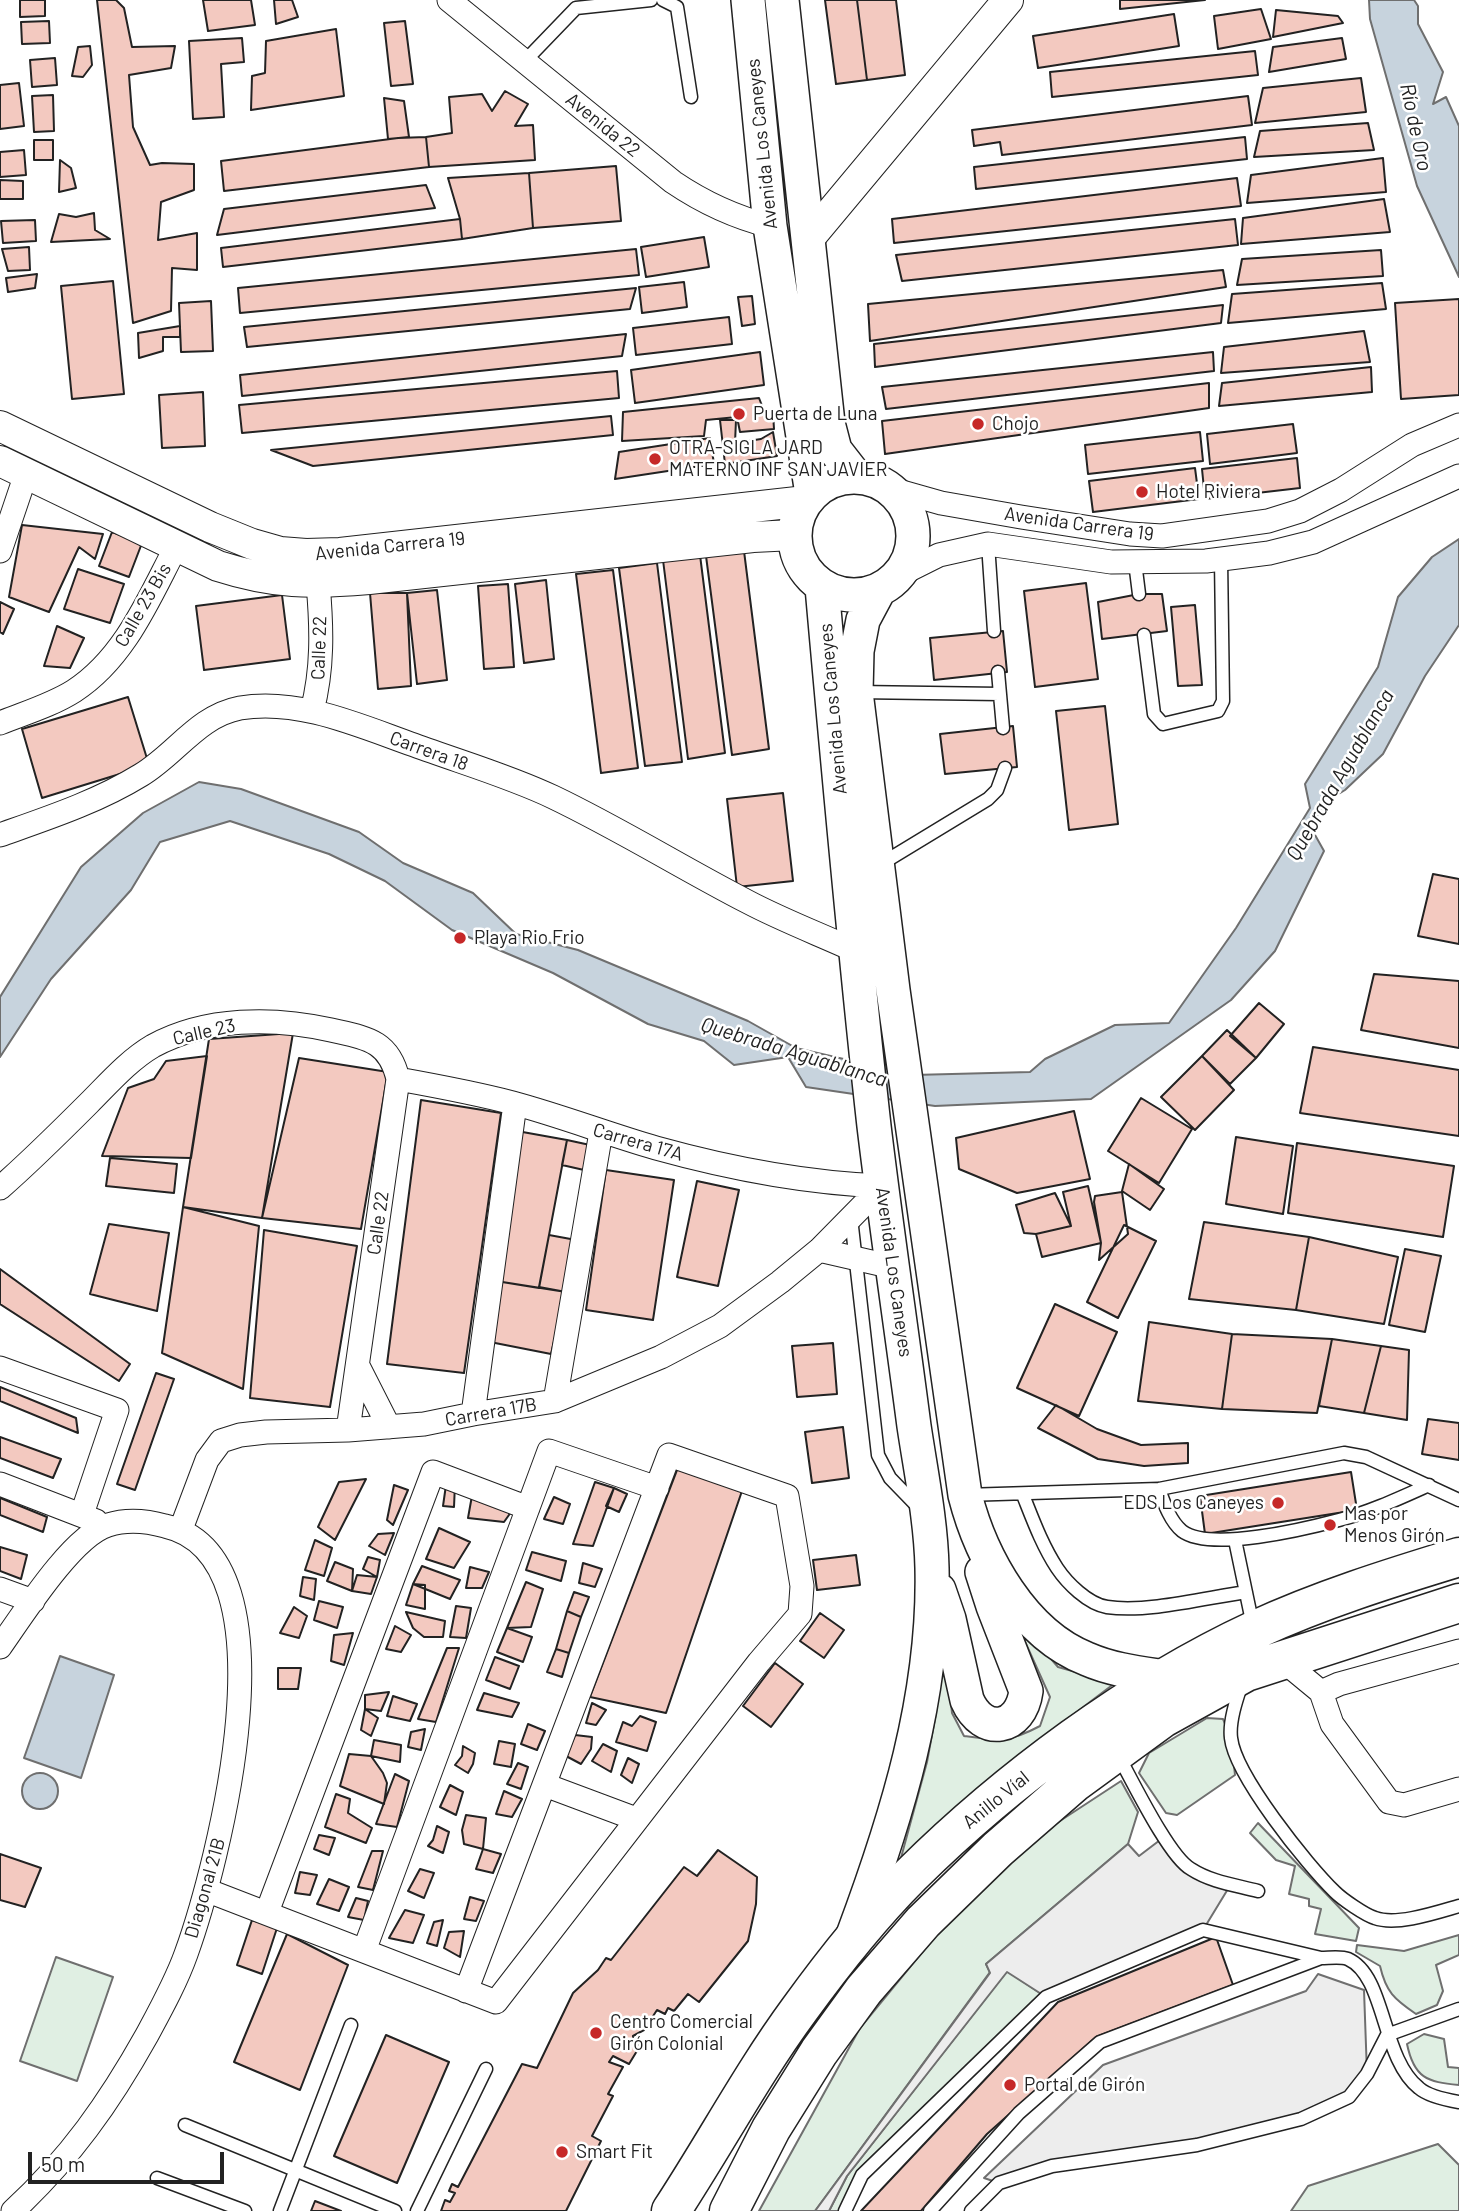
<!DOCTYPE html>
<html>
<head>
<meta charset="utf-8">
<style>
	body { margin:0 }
	#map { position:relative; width:1459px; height:2211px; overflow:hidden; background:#fff; font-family:Barlow,sans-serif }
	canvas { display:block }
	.scale { position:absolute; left:28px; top:2152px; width:196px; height:32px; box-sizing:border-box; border:4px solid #222; border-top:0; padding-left:9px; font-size:21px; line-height:24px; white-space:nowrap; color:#222; -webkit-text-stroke:5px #fff; paint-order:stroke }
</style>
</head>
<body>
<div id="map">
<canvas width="1459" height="2211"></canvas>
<div class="scale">50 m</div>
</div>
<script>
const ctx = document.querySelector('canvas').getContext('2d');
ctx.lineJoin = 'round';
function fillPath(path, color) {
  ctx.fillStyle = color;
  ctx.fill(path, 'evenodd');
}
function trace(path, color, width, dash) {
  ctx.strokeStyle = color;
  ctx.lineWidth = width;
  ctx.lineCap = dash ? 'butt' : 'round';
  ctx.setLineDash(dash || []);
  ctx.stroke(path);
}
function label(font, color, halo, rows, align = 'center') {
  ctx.font = font + ' Barlow,sans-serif';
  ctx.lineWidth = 5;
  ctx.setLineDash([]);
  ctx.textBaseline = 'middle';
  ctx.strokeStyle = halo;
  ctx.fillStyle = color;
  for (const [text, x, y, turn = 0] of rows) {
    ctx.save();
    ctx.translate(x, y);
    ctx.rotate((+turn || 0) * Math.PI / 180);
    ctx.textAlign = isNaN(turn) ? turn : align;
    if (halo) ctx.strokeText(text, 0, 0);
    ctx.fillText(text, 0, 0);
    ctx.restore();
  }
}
const green = new Path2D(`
	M1013 1615 1058 1667 1115 1683 1049 1733 899 1865 927 1762 936 1713 942 1621 952 1713 964 1736C998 1741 1008 1743 1040 1726L1050 1697Z
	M1207 1718 1223 1719 1231 1738 1235 1775 1177 1815 1166 1813 1139 1773 1149 1753Z
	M1121 1781 1138 1812 1128 1844 986 1964 990 1972 815 2211H759L860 2028 937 1934 1037 1836Z
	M1258 1823 1359 1928 1356 1941 1315 1934 1321 1909 1309 1906V1899L1289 1894 1295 1866 1276 1860 1250 1833Z
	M1459 1935V1955L1436 1965 1443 1991 1437 2005 1416 2014C1394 1999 1386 1992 1380 1966L1356 1952 1357 1945 1404 1951Z
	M56 1957 113 1977 77 2081 20 2061Z
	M1007 1971 1046 1997 862 2175 845 2211H829L847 2176Z
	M1424 2034 1444 2039 1448 2067 1459 2068V2085C1427 2082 1414 2078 1407 2044Z
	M1438 2144 1459 2165V2211H1291L1308 2186Z`);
const parking = new Path2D(`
	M1164 1837 1187 1868 1231 1884 1203 1930 1046 1997 1007 1972 847 2176 829 2211H815L990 1973 986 1964 1128 1844 1139 1856Z
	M1318 1974 1364 1990 1367 2074 1351 2094 1301 2119 1202 2143 1052 2166 999 2183 984 2178 1103 2065 1306 1991Z`);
const water = new Path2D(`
	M1369 0H1414L1418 6V24L1443 72 1433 104 1446 97 1459 126V277L1417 186 1370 19Z
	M1459 539V625L1425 676 1383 754 1345 790 1329 800 1310 826 1324 851 1275 951 1231 1000 1091 1099 935 1106 806 1087 788 1057 734 1065 704 1041 648 1024 553 973 452 930 385 881 329 854 230 821 160 842 131 890 51 979 0 1057V997L81 867 143 813 199 782 241 789 359 832 403 863 473 893 516 934 578 950 748 1021 796 1048 913 1075 1030 1072 1045 1059 1115 1025 1169 1023 1236 928 1310 808 1305 784 1378 667 1398 597 1432 557Z
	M60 1656 114 1675 81 1778 24 1758Z
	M22 1791a18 18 0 1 1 36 0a18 18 0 1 1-36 0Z`);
const building = new Path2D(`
	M20 0H45V16L20 17Z
	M97 0H116L124 8 132 47 175 46 171 68 129 75 133 127 150 165 162 163 194 164V190L161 202 158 240 197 233V270L172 268 171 311 133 323Z
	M203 0H251L255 25 208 31Z
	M274 0H292L298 17 276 24Z
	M825 0H857L867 80 836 84Z
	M857 0H896L905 75 867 80Z
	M1120 0H1205L1120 9Z
	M1261 9 1271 39 1218 49 1214 16Z
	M1276 10 1338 16 1343 23 1273 37Z
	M1174 14 1179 46 1038 68 1033 36Z
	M49 21 50 43 22 44 21 22Z
	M405 21 413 84 391 86 384 23Z
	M336 29 344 96 251 110 252 76 265 73 266 41Z
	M242 38 244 62 221 64 224 117 193 119 189 41Z
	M1342 38 1346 59 1269 72 1273 47Z
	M90 46 92 65 83 77 72 76 78 47Z
	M1255 51 1258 75 1052 97 1050 72Z
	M55 58 57 85 32 87 30 60Z
	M1361 78 1366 112 1255 123 1263 88Z
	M19 83 24 126 0 129V85Z
	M505 91 528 104 515 126 533 125 535 160 429 167 426 137 452 133 449 97 482 94 492 111Z
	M53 95 54 131 34 132 32 96Z
	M1248 96 1252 125 1002 155 1000 142 974 146 972 130Z
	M384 98 404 101 409 137 388 139Z
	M1368 123 1374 150 1254 157 1260 131Z
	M426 137 429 167 224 191 221 161 398 138Z
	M1245 137 1247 159 976 189 974 167Z
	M34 140H53V160H34Z
	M24 150 26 175 0 177V152Z
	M1383 158 1386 192 1247 203 1251 175Z
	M60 160 71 168 76 188 59 192Z
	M616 166 621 221 533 228 529 173Z
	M529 173 533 228 462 239 460 219 448 178Z
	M1237 178 1241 206 894 243 892 219Z
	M0 180 23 181V199H0Z
	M426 185 435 208 217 235 224 209Z
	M1384 199 1390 232 1241 244 1243 218Z
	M94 213 95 230 110 239 51 242 59 214 76 217Z
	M460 219 462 239 223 267 221 248Z
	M1235 219 1238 245 902 281 896 255Z
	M35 220 36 241 3 243 1 221Z
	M704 237 709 267 646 277 641 247Z
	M29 247 30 270 8 271 2 249Z
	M636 249 639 275 240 313 238 288Z
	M1381 250 1383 276 1237 285 1242 259Z
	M1223 270 1226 287 870 341 868 304Z
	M37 274 35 288 8 292 6 278Z
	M113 281 124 394 72 399 61 286Z
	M684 282 687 307 642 313 639 287Z
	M1382 283 1386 309 1228 323 1232 294Z
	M636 288 630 309 247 347 244 327Z
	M752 296 755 324 742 326 738 297Z
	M1459 299V395L1401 399 1395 303Z
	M211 301 213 351 181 352 179 303Z
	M1223 305 1221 323 875 367 874 344Z
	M729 317 732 344 636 355 633 328Z
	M180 326V337H163V351L139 358 138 333Z
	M1364 331 1370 362 1221 373 1224 347Z
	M626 334 622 356 242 396 240 375Z
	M760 352 764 385 635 403 631 370Z
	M1213 352 1214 371 886 409 882 387Z
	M1371 367 1372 392 1219 406 1222 383Z
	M617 371 619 398 242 433 239 405Z
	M1209 383V408L885 454 882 421Z
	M203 392 205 446 162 448 159 395Z
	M759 398 766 416 773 413 774 429 740 432 737 417 706 420 704 436 622 441 623 412Z
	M611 416 613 435 313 466 271 450Z
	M720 420H736L735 443 761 439 773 432 777 456 725 464Z
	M1293 424 1297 453 1210 464 1207 434Z
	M1200 432 1203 461 1088 474 1085 445Z
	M710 438 714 464 615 479 619 452Z
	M1297 458 1300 488 1205 499 1202 469Z
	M1195 468 1199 499 1093 512 1089 481Z
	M22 525 103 534 95 559 79 547 49 612 9 597Z
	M112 532 142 543 129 577 99 566Z
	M744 551 769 749 732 755 706 556Z
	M700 555 725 753 688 759 663 560Z
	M657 563 682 762 645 766 619 568Z
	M78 569 124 584 110 623 64 609Z
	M613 570 638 768 601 773 576 574Z
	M546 580 554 659 524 663 515 584Z
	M1086 583 1098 679 1035 687 1024 591Z
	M508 584 514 667 484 669 478 586Z
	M437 590 447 680 417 684 407 593Z
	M370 593H407L411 686 378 689Z
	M1139 594H1162L1167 631 1102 639 1098 602Z
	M282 595 290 659 204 670 196 606Z
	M0 602 14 609 3 634 0 632Z
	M1195 605 1202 685 1178 686 1171 607Z
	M57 626 84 638 70 668 44 666Z
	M1003 631 1007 672 934 680 930 638Z
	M128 697 149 765 42 798 22 729Z
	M1105 706 1118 824 1069 830 1056 711Z
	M1013 726 1017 767 945 774 940 734Z
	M783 793 793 881 737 887 727 799Z
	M1433 874 1459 879V944L1418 936Z
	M1374 974 1459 981V1048L1361 1030Z
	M1259 1003 1284 1024 1256 1058 1230 1036Z
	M1227 1030 1256 1058 1230 1084 1202 1056Z
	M293 1033 262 1218 183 1207 209 1039Z
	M1313 1047 1459 1070V1136L1300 1113Z
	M207 1056 191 1158 102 1156 128 1088 154 1079 166 1061Z
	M1202 1056 1234 1090 1195 1130 1161 1097Z
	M299 1058 388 1072 361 1229 262 1218Z
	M1141 1098 1192 1129 1159 1183 1108 1151Z
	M421 1100 501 1113 464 1373 387 1364Z
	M1074 1111 1090 1179 1017 1193 959 1169 956 1138Z
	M517 1131 567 1140 539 1288 496 1281Z
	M1236 1137 1293 1146 1283 1214 1226 1204Z
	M567 1140 590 1145 584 1170 562 1165Z
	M1297 1143 1454 1166 1443 1237 1288 1213Z
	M110 1158 177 1164 174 1193 106 1186Z
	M1129 1164 1164 1189 1150 1210 1122 1191Z
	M606 1170 674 1180 653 1320 586 1310Z
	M697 1181 739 1190 718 1286 677 1277Z
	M1088 1186 1101 1243 1042 1257 1036 1234 1071 1226 1063 1192Z
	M1122 1192 1128 1234 1099 1260 1101 1243 1094 1202 1095 1196Z
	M1055 1193 1071 1226 1036 1234 1024 1233 1016 1205Z
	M183 1207 259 1226 243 1389 162 1353Z
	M1204 1222 1309 1237 1296 1310 1189 1299Z
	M109 1224 169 1233 157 1311 90 1294Z
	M1124 1225 1156 1241 1118 1318 1087 1302Z
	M264 1230 357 1246 330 1407 250 1398Z
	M549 1235 576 1240 566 1292 539 1287Z
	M1309 1237 1398 1257 1384 1324 1296 1310Z
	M1405 1249 1441 1256 1425 1332 1389 1325Z
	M0 1269 130 1364 119 1381 0 1304Z
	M496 1281 566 1292 551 1354 490 1342Z
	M1055 1304 1117 1332 1079 1416 1017 1388Z
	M1149 1322 1232 1334 1222 1409 1138 1401Z
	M1232 1334 1332 1339 1317 1413 1222 1409Z
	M1332 1339 1381 1346 1364 1413 1319 1406Z
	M833 1343 837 1394 797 1397 792 1346Z
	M1381 1346 1409 1350 1407 1420 1364 1413Z
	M156 1373 174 1379 135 1490 117 1484Z
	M0 1387 76 1418 78 1433 0 1401Z
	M1056 1405 1097 1429 1141 1445 1188 1443V1463L1144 1466 1098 1459 1038 1428Z
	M1428 1419 1459 1423V1460L1422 1454Z
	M843 1427 849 1478 812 1483 805 1432Z
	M0 1437 61 1459 53 1478 0 1458Z
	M679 1465 743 1488 666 1713 590 1697Z
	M1351 1472 1357 1510 1205 1534 1200 1496Z
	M366 1479 335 1540 318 1527 339 1482Z
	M595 1482 614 1488 593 1546 573 1544Z
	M455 1484 454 1507 443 1506 446 1485Z
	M394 1485 408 1490 393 1525 387 1520Z
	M614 1488 627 1494 619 1512 606 1506Z
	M473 1490 516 1505 504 1522 468 1518Z
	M554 1497 570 1504 563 1524 544 1519Z
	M0 1498 47 1517 43 1532 0 1515Z
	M439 1528 470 1542 454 1568 426 1559Z
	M394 1533 385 1555 369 1546 378 1534Z
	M315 1540 332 1548 324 1576 305 1570Z
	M0 1547 27 1555 21 1579 0 1571Z
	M532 1552 566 1561 561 1581 526 1570Z
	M856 1555 860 1585 817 1590 813 1560Z
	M368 1557 380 1560 377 1577 363 1569Z
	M335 1562 353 1569 352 1591 327 1581Z
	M583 1563 602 1569 595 1587 579 1583Z
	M422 1566 460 1580 450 1599 413 1584Z
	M470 1567 489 1572 482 1588H466Z
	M357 1575 377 1577 371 1594 352 1591Z
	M303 1577 316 1579 314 1600 300 1596Z
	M526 1582 543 1589 531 1627 507 1628Z
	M413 1584 425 1585V1609L406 1605Z
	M574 1592 589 1597 581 1617 567 1611Z
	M319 1601 343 1607 337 1628 314 1620Z
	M456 1606 471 1608 466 1638 450 1637Z
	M294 1607 307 1616 299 1638 280 1633Z
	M567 1611 581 1617 569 1653 556 1649Z
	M406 1612 445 1621 443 1637H424L413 1628Z
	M820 1613 844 1630 824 1658 800 1641Z
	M395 1626 411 1635 401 1652 386 1649Z
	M507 1628 532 1637 523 1662 497 1652Z
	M353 1633 344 1665 331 1661 334 1635Z
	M447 1648H459L436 1722 418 1719Z
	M556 1649 569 1653 562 1677 547 1672Z
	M495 1657 519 1666 510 1689 486 1680Z
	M775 1663 803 1684 771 1727 743 1706Z
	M278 1668H301L298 1689H278Z
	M389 1692 381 1711 365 1709V1695Z
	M484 1693 519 1703 512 1717 477 1710Z
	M393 1696 417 1704 410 1721 387 1716Z
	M592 1703 606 1710 596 1725 586 1723Z
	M365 1709 378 1718 371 1736 361 1730Z
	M640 1716 656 1722 647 1751 616 1742 623 1722 632 1726Z
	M528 1724 545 1731 537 1750 521 1744Z
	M425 1729 421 1750 408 1747 411 1732Z
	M575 1735 592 1737 591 1749 581 1764 566 1756Z
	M374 1740 401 1745 400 1762 371 1756Z
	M499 1741 515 1744 511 1767 494 1764Z
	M603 1744 617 1751 611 1772 592 1761Z
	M463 1746 475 1753 473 1764 468 1773 455 1765 462 1756Z
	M349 1754 371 1756 383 1773 387 1783 384 1804 340 1786Z
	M628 1758 639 1764 632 1783 621 1775Z
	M518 1763 528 1767 521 1789 507 1784Z
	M395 1774 409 1781 397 1827 376 1824Z
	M450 1785 463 1792 456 1815 440 1807Z
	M504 1791 522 1799 512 1817 496 1814Z
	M336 1794 350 1799 348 1813 372 1828 366 1843 325 1827Z
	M466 1815 486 1818 483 1849 464 1844 462 1830Z
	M437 1826 449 1832 443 1853 428 1846 433 1840Z
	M319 1835 335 1838 329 1855 314 1849Z
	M483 1849 501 1854 493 1873 476 1869Z
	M718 1850 757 1877 756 1904 748 1941 699 2002 688 1994 674 2011 668 2008 665 2014 657 2010 644 2030 633 2036V2041L640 2046 629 2064 613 2056 609 2062 623 2067 608 2094 613 2096 592 2136 601 2141 566 2211H441L445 2200 450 2202 455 2193 449 2191 452 2184 458 2187 522 2064 537 2068 573 1993 598 1970 606 1958 611 1960 684 1867 697 1876Z
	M372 1851H383L373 1890 358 1887Z
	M0 1854 41 1868 25 1907 0 1900Z
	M420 1869 434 1873 424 1898 408 1891Z
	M300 1872 317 1875 310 1895 295 1893Z
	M329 1879 349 1887 339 1911 317 1904Z
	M470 1897 484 1901 476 1921 464 1919Z
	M356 1898 368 1901 364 1920 348 1917Z
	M405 1910 424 1915 413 1943 389 1938Z
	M252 1920 277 1928 262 1974 237 1965Z
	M443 1920 437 1946 427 1943 434 1922Z
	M464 1931 460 1957 444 1948 449 1932Z
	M287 1934 348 1965 300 2090 234 2062Z
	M1216 1937 1233 1985 1096 2037 987 2134 921 2211H861L1058 2002Z
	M386 2035 449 2062 397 2183 334 2156Z
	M315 2201 341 2211H311Z`);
const service = new Path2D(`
	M663 0 677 7 691 97
	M524 62 576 8 651 0
	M988 544 994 631
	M1135 562 1139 594
	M1144 635 1154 714 1163 724 1218 711 1223 701 1221 559
	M998 672 1003 728
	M857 692 1000 694
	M881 864 988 799 997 790 1005 768
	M851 1218 878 1455 890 1478 920 1509
	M1159 1489C1164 1503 1170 1521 1182 1531 1210 1552 1305 1529 1339 1520 1370 1512 1400 1498 1429 1485
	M965 1495 1159 1489 1344 1453 1366 1457 1459 1500
	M1023 1495C1033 1520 1042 1545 1057 1568 1067 1583 1088 1604 1107 1607 1147 1613 1205 1598 1246 1592
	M1235 1540 1253 1626
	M1241 1686C1236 1701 1229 1722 1231 1738 1235 1775 1307 1865 1335 1892 1342 1899 1365 1915 1375 1918 1397 1926 1438 1912 1459 1906
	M1118 1755C1132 1780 1169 1857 1191 1869 1211 1882 1235 1885 1258 1891
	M185 2125 395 2211
	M157 2178 245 2211
	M280 2211 351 2025
	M417 2211 486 2069
	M845 2211 862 2175 1046 1997 1203 1930 1321 1958
	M930 2211 1019 2113 1100 2042 1321 1958C1329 1958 1341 1956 1348 1959 1386 1976 1381 2058 1419 2088 1428 2096 1447 2100 1459 2102
	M971 2211 999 2183 1052 2166 1197 2145 1301 2119 1349 2097 1367 2074 1387 2035 1459 2009`);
const minor = new Path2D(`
	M449 0 673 182C704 203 734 217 770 226
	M888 488 941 503 1021 517 1130 534 1162 536 1268 521 1300 511 1341 490 1412 445 1459 425
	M0 551 26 474
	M899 575 939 555 988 544 1111 562 1206 561 1269 553 1313 542 1459 476
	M312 711C323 669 322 628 318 584
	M0 723C25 713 52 705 74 691 125 658 149 598 176 547
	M0 835C48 818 97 802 141 775 176 754 198 716 240 708 299 698 360 726 414 745 460 762 509 776 553 797 620 829 682 868 748 902 782 920 819 934 854 950
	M398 1079C437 1086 475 1093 513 1103 561 1116 608 1134 656 1148 728 1168 806 1183 882 1186
	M0 1188C31 1161 60 1132 89 1103 109 1083 129 1060 153 1046 206 1017 274 1017 331 1030 366 1038 389 1040 398 1079L348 1430
	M819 1250 893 1267
	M358 1366 389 1427
	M0 1368 117 1410 82 1514
	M555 1401 601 1132
	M473 1414 515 1104
	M0 1484 96 1521
	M181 1529 207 1460 221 1441 240 1435 266 1432 348 1430 424 1424 473 1414 555 1401 661 1357 720 1326 780 1282 819 1250 882 1186
	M0 1589 33 1601
	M0 1647C22 1616 72 1536 108 1525 127 1519 147 1521 165 1526 300 1556 217 1868 186 1954 176 1982 161 2009 147 2035 109 2103 70 2158 13 2211
	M1281 1659 1321 1692 1332 1724 1389 1802 1404 1805 1459 1789
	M1321 1692 1339 1684 1459 1651
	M545 1785 636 1819
	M206 1890 496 2002 759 1662 800 1614 802 1586 787 1496 669 1455 466 1991
	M267 1912 433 1472 528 1508
	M364 1951 549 1451 657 1488`);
const tertiary = new Path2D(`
	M807 241 1008 0
	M0 426 210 527 252 544 280 552 306 554 340 553 806 501
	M0 461 218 566C274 584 311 584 369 579L753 537 794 535`);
const secondary = new Path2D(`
	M748 0 770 226 812 494
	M782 0 828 423 835 450 856 477
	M795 536a59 59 0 1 1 118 0a59 59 0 1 1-118 0Z
	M822 587C838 767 854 947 874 1126 886 1226 901 1326 914 1426 921 1473 931 1521 932 1568 935 1695 897 1817 853 1935
	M879 590 863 620 857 651 856 692 893 990 965 1495C981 1558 1023 1634 1087 1659 1112 1670 1139 1673 1166 1677
	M939 1590 949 1619 967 1700C983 1737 1021 1730 1026 1691L993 1606 982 1572`);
const trunk = new Path2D(`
	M671 2211C715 2144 752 2074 799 2010 833 1963 870 1916 911 1875 1007 1780 1132 1687 1255 1630 1320 1600 1390 1578 1459 1557
	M729 2211 771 2129 819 2052 864 1990 923 1922 998 1849 1074 1783 1163 1718 1246 1672 1459 1603`);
const markers = [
	[739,414,7,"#c62828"],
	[978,424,7,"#c62828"],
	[655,459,7,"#c62828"],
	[1142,492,7,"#c62828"],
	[460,938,7,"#c62828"],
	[1278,1503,7,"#c62828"],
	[1330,1525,7,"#c62828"],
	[596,2033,7,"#c62828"],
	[1010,2085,7,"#c62828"],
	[562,2152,7,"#c62828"]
];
const streetNames = [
	["Avenida 22",603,125,39],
	["Avenida Los Caneyes",762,144,-96],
	["Avenida Carrera 19",1079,524,8],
	["Avenida Carrera 19",390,546,-6],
	["Calle 23 Bis",143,605,-60],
	["Calle 22",319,648,-88],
	["Avenida Los Caneyes",833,709,-95],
	["Carrera 18",429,751,20],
	["Calle 23",204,1032,-13],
	["Carrera 17A",638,1142,16],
	["Calle 22",378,1223,-82],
	["Avenida Los Caneyes",894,1272,82],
	["Carrera 17B",491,1412,-10],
	["Anillo Víal",996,1800,-39],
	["Diagonal 21B",205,1888,-74]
];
const poiNames = [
	["Puerta de Luna",753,414],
	["Chojo",992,424],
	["OTRA-SIGLA JARD",669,448],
	["MATERNO INF SAN JAVIER",669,470],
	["Hotel Riviera",1156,492],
	["Playa Rio Frio",474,938],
	["EDS Los Caneyes",1264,1503,"right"],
	["Mas por",1344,1514],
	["Menos Girón",1344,1536],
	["Centro Comercial",610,2022],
	["Girón Colonial",610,2044],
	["Portal de Girón",1024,2085],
	["Smart Fit",576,2152]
];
const waterNames = [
	["Río de Oro",1416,127,78],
	["Quebrada Aguablanca",1340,775,-60],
	["Quebrada Aguablanca",794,1052,17]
];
fillPath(green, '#e0efe3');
trace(green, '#6f6f6f', 2);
fillPath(parking, '#ededed');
trace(parking, '#6f6f6f', 2);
fillPath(water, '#c7d3dd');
trace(water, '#6f6f6f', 2);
fillPath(building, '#f3c9c0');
trace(building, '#222', 2);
trace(service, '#222', 15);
trace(minor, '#222', 25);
trace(tertiary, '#222', 32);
trace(secondary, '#222', 36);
trace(trunk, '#222', 41);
trace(service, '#fff', 12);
trace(minor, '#fff', 23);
trace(tertiary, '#fff', 30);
trace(secondary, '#fff', 33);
trace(trunk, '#fff', 38);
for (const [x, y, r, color] of markers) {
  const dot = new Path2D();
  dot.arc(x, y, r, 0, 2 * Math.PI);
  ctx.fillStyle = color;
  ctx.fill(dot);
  trace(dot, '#fff', 2.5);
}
label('19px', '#222', '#fff', streetNames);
label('19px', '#222', '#fff', poiNames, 'left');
label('italic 21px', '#222', '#fff', waterNames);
</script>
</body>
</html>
